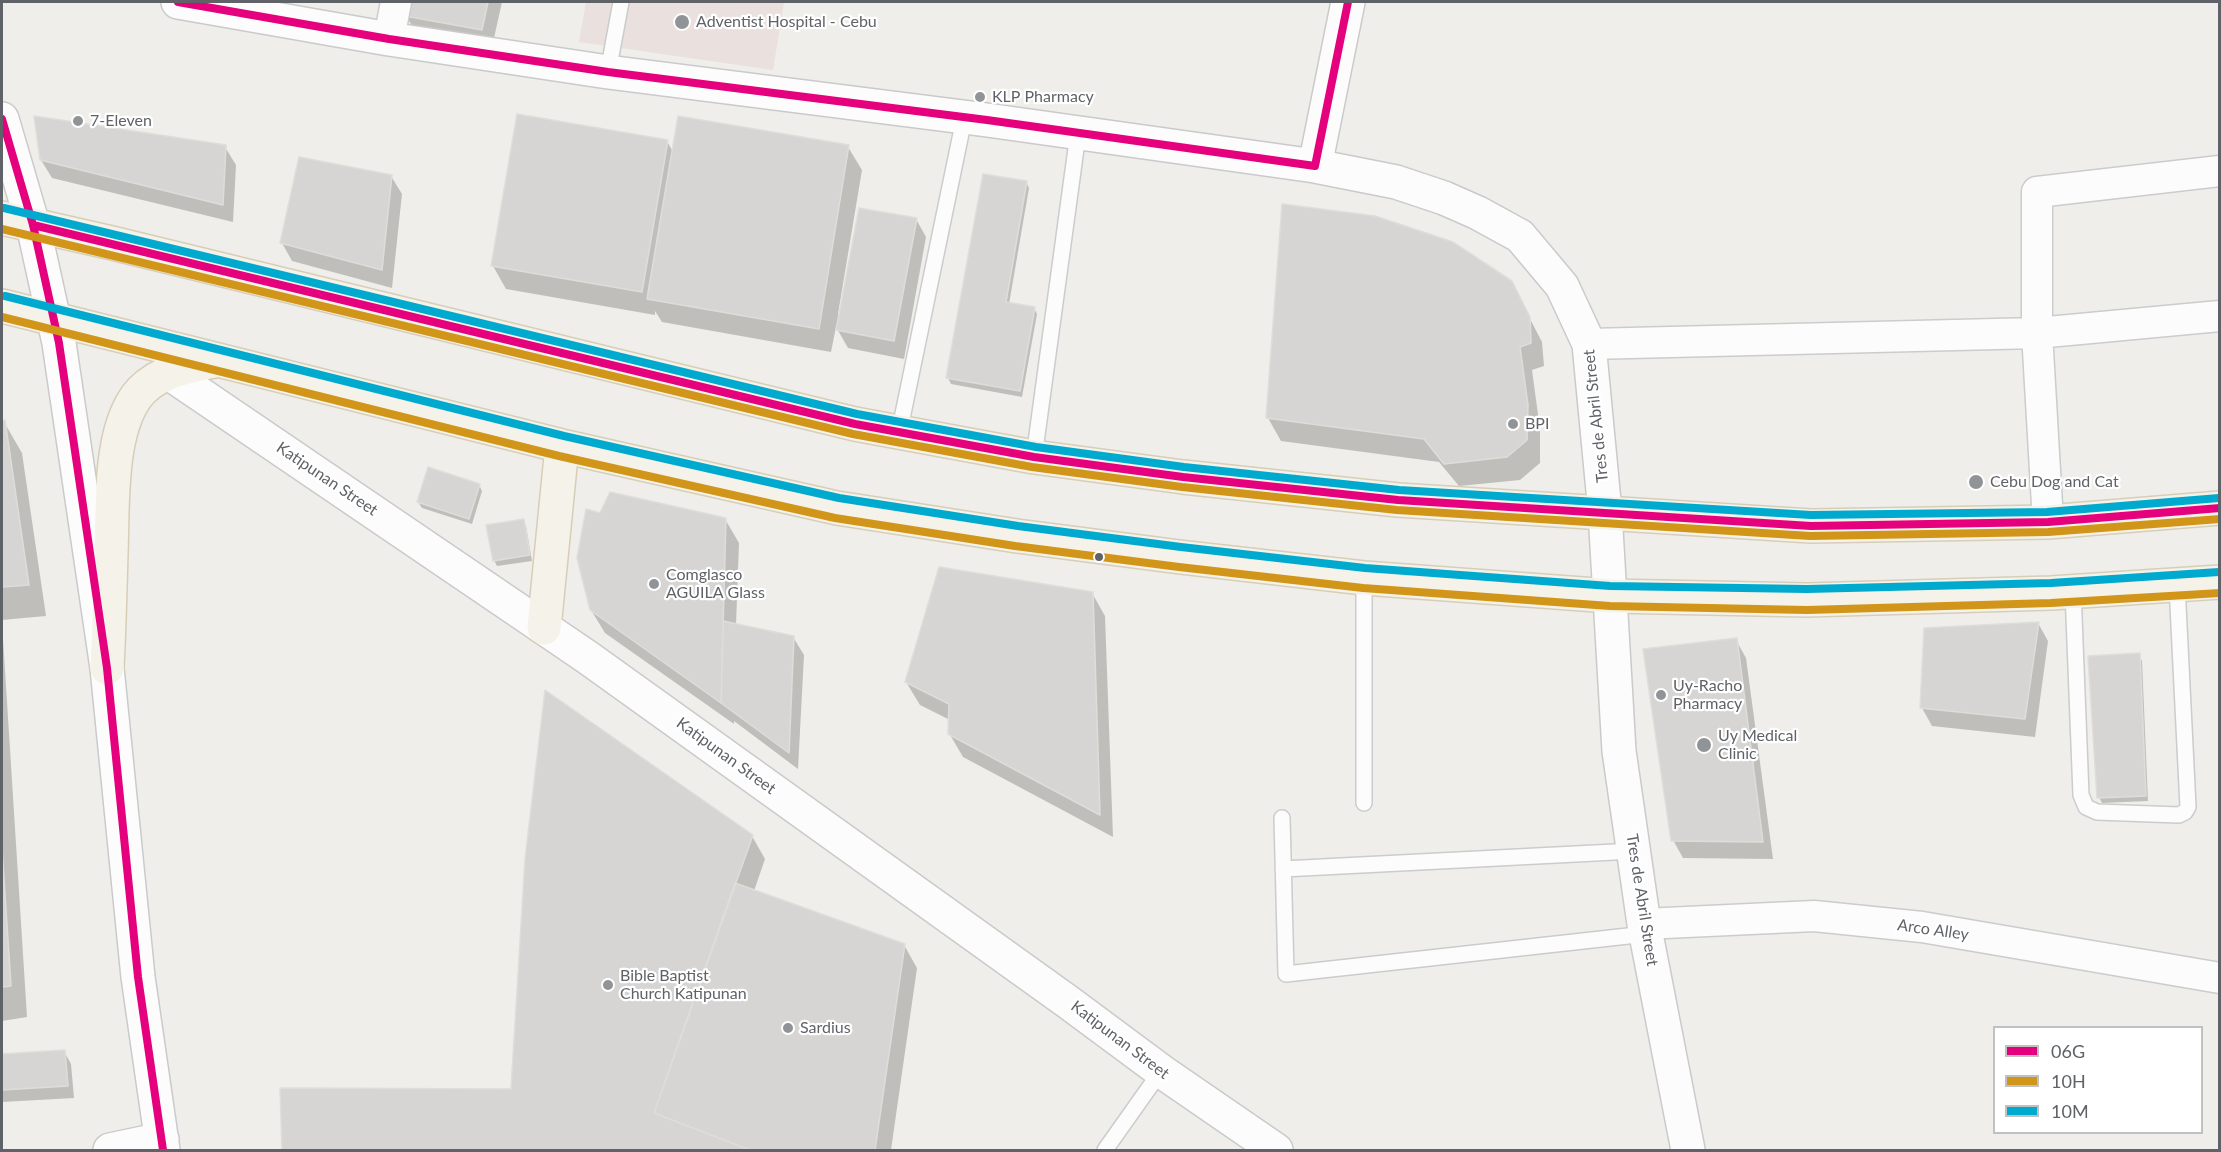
<!DOCTYPE html>
<html>
<head>
<meta charset="utf-8">
<style>
	body { margin:0 }
	#map { position:relative; width:2221px; height:1152px; overflow:hidden; background:#efeeea; font-family:Lato,sans-serif }
	canvas { display:block }
	.frame { position:absolute; inset:0; border:3px solid #5f6368; pointer-events:none }
	.legend { position:absolute; left:1993px; top:1026px; width:210px; height:108px; box-sizing:border-box; background:#fff; border:2px solid #bfc1c3; margin:0; padding:8px 10px; list-style:none; font-size:18px; color:#5f6368 }
	.legend li { display:flex; align-items:center; gap:12px; height:30px }
	.legend b { width:30px; border:2px solid #bfc1c3 }
</style>
</head>
<body>
<div id="map">
<canvas width="2221" height="1152"></canvas>
<div class="frame"></div>
<ul class="legend">
<li><b style="height:8px;background:#e5007d"></b>06G</li>
<li><b style="height:8px;background:#d1951a"></b>10H</li>
<li><b style="height:8px;background:#00a9ce"></b>10M</li>
</ul>
</div>
<script>
const ctx = document.querySelector('canvas').getContext('2d');
ctx.lineJoin = 'round';
function fillPath(path, color) {
  ctx.fillStyle = color;
  ctx.fill(path, 'evenodd');
}
function trace(path, color, width, dash) {
  ctx.strokeStyle = color;
  ctx.lineWidth = width;
  ctx.lineCap = dash ? 'butt' : 'round';
  ctx.setLineDash(dash || []);
  ctx.stroke(path);
}
function label(font, color, halo, rows, align = 'center') {
  ctx.font = font + ' Lato,sans-serif';
  ctx.lineWidth = 4.5;
  ctx.setLineDash([]);
  ctx.textBaseline = 'middle';
  ctx.strokeStyle = halo;
  ctx.fillStyle = color;
  for (const [text, x, y, turn = 0] of rows) {
    ctx.save();
    ctx.translate(x, y);
    ctx.rotate((+turn || 0) * Math.PI / 180);
    ctx.textAlign = isNaN(turn) ? turn : align;
    if (halo) ctx.strokeText(text, 0, 0);
    ctx.fillText(text, 0, 0);
    ctx.restore();
  }
}
const medical = new Path2D(`
	M586 2H784L773 70 579 42Z`);
const shadow = new Path2D(`
	M409 2H502L492 47 417 34 406 16Z
	M667 141 673 152 848 147 862 170 838 314 841 315 916 219 926 237 904 359 848 348 836 327 831 352 662 322 655 311V315L506 289 493 266Z
	M225 147 236 165 233 222 52 178 41 160Z
	M391 176 402 194 392 288 292 261 282 243Z
	M1026 182 1029 188 1009 304 1034 308 1037 314 1022 397 951 384 948 378Z
	M1511 282 1542 342 1544 366 1532 370 1540 429V463L1520 480 1459 486 1439 462 1281 441 1268 418Z
	M2 422H4L22 453 46 616 2 620Z
	M479 485 482 491 472 524 422 508 418 502Z
	M600 514 725 519 739 543 736 625 793 637 804 655 798 769 734 721V724L605 633 591 610Z
	M523 521 526 526 532 561 497 566 494 560Z
	M1092 593 1105 616 1113 837 963 757 949 733 950 720 920 705 906 682Z
	M2 623 27 1017 2 1021Z
	M2038 623 2048 641 2035 737 1932 726 1922 708Z
	M1736 640 1746 658 1773 859 1683 858 1673 840Z
	M2139 655 2142 661 2148 801 2102 803 2099 797Z
	M752 836 765 859 754 891 904 945 917 968 891 1150H283L281 1089 513 1091Z
	M64 1051 71 1064 74 1098 2 1102V1056Z`);
const building = new Path2D(`
	M407 2H488L482 30 405 16Z
	M517 114 668 140 642 292 491 266Z
	M34 116 226 145 223 205 40 160Z
	M678 116 849 145 819 329 647 299Z
	M299 157 392 175 382 270 280 243Z
	M983 174 1027 181 1006 302 1035 307 1020 391 946 378Z
	M1282 204 1375 216 1453 242 1512 281 1530 317 1531 343 1520 347 1528 405 1527 440 1507 457 1444 464 1424 439 1266 418Z
	M859 208 917 218 894 341 836 330Z
	M5 420 29 585 2 587V421Z
	M428 467 480 484 469 519 417 502Z
	M610 492 726 518 721 703 590 610 577 558 586 509 600 513Z
	M524 519 530 555 493 561 486 525Z
	M939 567 1093 592 1100 815 948 734 949 704 905 682Z
	M723 621 794 636 789 753 721 703Z
	M2039 622 2025 719 1920 708 1924 628Z
	M1737 638 1763 842 1671 841 1643 649Z
	M2140 653 2146 796 2097 798 2088 656Z
	M545 690 753 835 654 1113 750 1150H282L280 1088 511 1089 525 859Z
	M2 849 11 986 2 987Z
	M735 883 905 944 875 1150H750L654 1113Z
	M65 1050 68 1086 2 1090V1054Z`);
const lane = new Path2D(`
	M608 72 621 2
	M899 433 964 119
	M1034 457 1078 134
	M2073 591 2081 795 2086 807 2097 812 2179 815 2185 812 2188 807 2177 585
	M1364 803V578
	M1282 818 1286 974 1646 934
	M1283 869 1634 851
	M1105 1150 1161 1071`);
const street = new Path2D(`
	M389 39 396 2
	M1589 344 2037 333 2220 316
	M2048 522 2037 333V192L2220 171
	M1644 924 1814 916 1922 927 2220 978`);
const secondary = new Path2D(`
	M178 2 389 39 608 72 987 120 1315 166 1396 182 1444 198 1478 213 1520 236 1562 286 1589 344 1605 512 1619 751 1644 924 1688 1150
	M2 119 33 225 59 343 107 668 138 977 163 1150
	M1315 166 1348 2
	M169 373 587 657 1068 1002 1161 1071 1276 1150
	M110 1150 162 1139`);
const primary = new Path2D(`
	M2 218 112 243 855 424 1034 457 1183 477 1398 500 1811 526 2048 522 2220 508
	M2 306 562 446 837 508 1017 536 1180 557 1364 578 1610 596 1807 600 2051 593 2220 582
	M544 628 562 446
	M107 668C109 630 110 591 111 553 113 507 108 425 142 390 161 371 189 366 214 361`);
const bus1 = new Path2D(`
	M178 2 389 39 608 72 987 120 1315 166 1348 2
	M2 119 33 225 59 343 107 668 138 977 163 1150
	M33 225 855 424 1034 457 1183 477 1398 500 1811 526 2048 522 2220 508`);
const bus2 = new Path2D(`
	M2 229 853 434 1032 467 1182 487 1397 510 1810 536 2048 532 2220 519
	M2 317 559 456 835 518 1015 546 1179 567 1363 588 1610 606 1807 610 2051 603 2220 593`);
const bus3 = new Path2D(`
	M4 208 857 414 1036 447 1184 467 1399 490 1811 515 2047 512 2219 498
	M5 296 564 436 839 498 1018 526 1181 547 1365 568 1610 586 1807 589 2051 583 2219 572`);
const markers = [
	[682,22,8,"#919496"],
	[980,97,6,"#919496"],
	[78,121,6,"#919496"],
	[1513,424,6,"#919496"],
	[1976,482,8,"#919496"],
	[1099,557,5,"#5f6368"],
	[654,584,6,"#919496"],
	[1661,695,6,"#919496"],
	[1704,745,8,"#919496"],
	[608,985,6,"#919496"],
	[788,1028,6,"#919496"]
];
const poiNames = [
	["Adventist Hospital - Cebu",696,22],
	["KLP Pharmacy",992,97],
	["7-Eleven",90,121],
	["BPI",1525,424],
	["Cebu Dog and Cat",1990,482],
	["Comglasco",666,575],
	["AGUILA Glass",666,593],
	["Uy-Racho",1673,686],
	["Pharmacy",1673,704],
	["Uy Medical",1718,736],
	["Clinic",1718,754],
	["Bible Baptist",620,976],
	["Church Katipunan",620,994],
	["Sardius",800,1028]
];
const streetNames = [
	["Tres de Abril Street",1596,416,-96],
	["Katipunan Street",327,479,34],
	["Katipunan Street",726,756,36],
	["Tres de Abril Street",1642,900,81],
	["Arco Alley",1933,930,8],
	["Katipunan Street",1120,1040,37]
];
fillPath(medical, '#eae0de');
fillPath(shadow, '#0003');
fillPath(building, '#d6d5d3');
trace(building, '#deddd9', 1.5);
trace(lane, '#cbcccc', 18);
trace(street, '#cbcccc', 33);
trace(secondary, '#cacacb', 36);
trace(primary, '#d7ceb8', 36);
trace(lane, '#fdfcfc', 15);
trace(street, '#fdfcfc', 30);
trace(secondary, '#fdfcfc', 33);
trace(primary, '#f4f2e9', 33);
trace(bus1, '#e5007d', 8);
trace(bus2, '#d1951a', 8);
trace(bus3, '#00a9ce', 8);
for (const [x, y, r, color] of markers) {
  const dot = new Path2D();
  dot.arc(x, y, r, 0, 2 * Math.PI);
  ctx.fillStyle = color;
  ctx.fill(dot);
  trace(dot, '#fff', 2);
}
label('16px', '#5f6368', '#fff', poiNames, 'left');
label('16px', '#5f6368', '#fff', streetNames);
</script>
</body>
</html>
